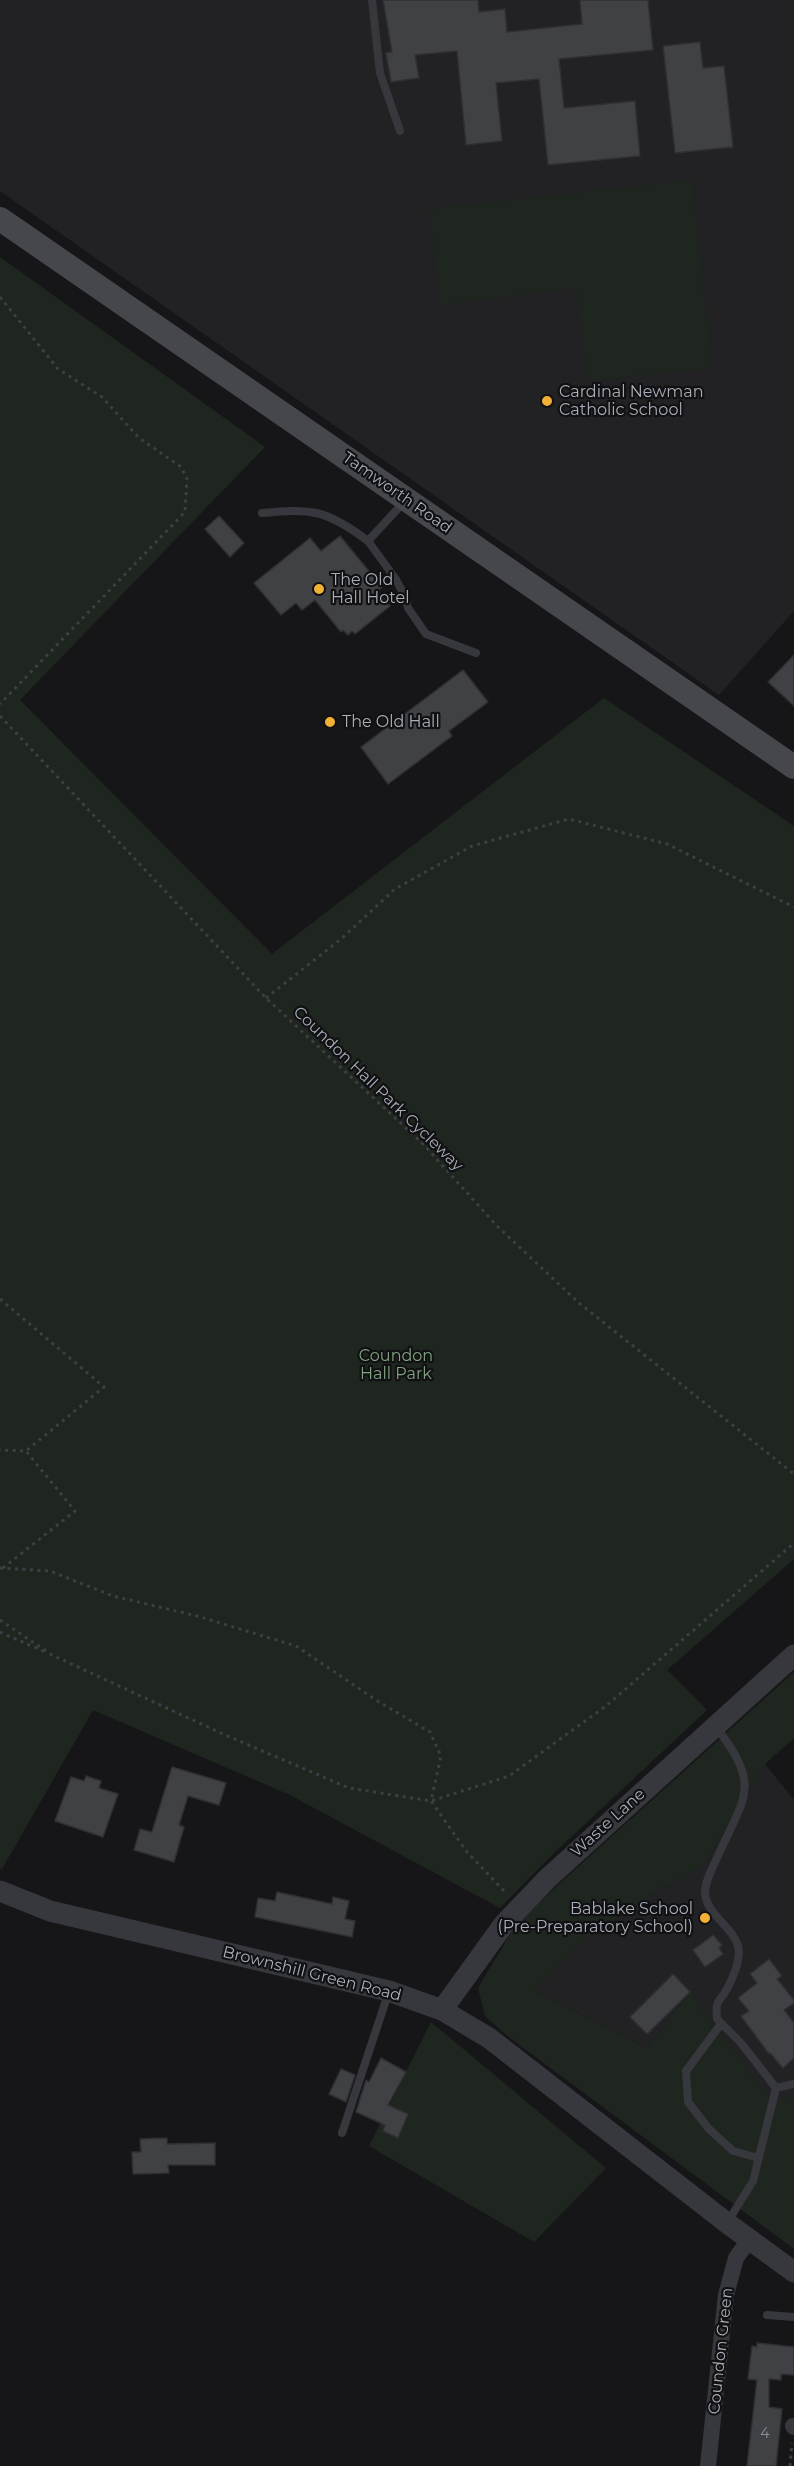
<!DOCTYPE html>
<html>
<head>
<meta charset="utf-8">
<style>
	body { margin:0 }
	canvas { display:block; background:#161618 }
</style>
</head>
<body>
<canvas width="794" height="2466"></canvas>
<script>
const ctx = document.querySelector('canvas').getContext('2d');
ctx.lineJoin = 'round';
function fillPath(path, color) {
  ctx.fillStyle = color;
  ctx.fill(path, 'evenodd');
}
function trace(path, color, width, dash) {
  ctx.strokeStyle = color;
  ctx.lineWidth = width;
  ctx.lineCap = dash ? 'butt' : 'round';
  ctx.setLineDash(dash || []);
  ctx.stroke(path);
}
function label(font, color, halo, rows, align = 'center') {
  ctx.font = font + ' Montserrat,sans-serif';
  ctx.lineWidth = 4.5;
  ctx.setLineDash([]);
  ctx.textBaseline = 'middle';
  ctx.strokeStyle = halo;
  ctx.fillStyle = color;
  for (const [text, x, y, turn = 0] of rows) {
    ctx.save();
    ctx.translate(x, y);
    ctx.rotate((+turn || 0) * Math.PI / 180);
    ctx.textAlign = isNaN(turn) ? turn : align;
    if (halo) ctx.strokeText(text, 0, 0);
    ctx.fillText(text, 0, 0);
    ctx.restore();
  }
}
const built = new Path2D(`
	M0 0H794V611L719 695 0 191Z
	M765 1764 794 1800V2095L773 2103 690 1992 647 2048 535 1991 582 1942 650 1895 704 1865Z`);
const green = new Path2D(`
	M692 180 712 368 587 381 577 288 440 305 429 209Z
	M0 257 265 447 20 700 272 954 604 698 794 826V1559L667 1670 707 1710 555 1852 500 1908 290 1795 93 1710 2 1869 0 1868Z
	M794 1672V1738L765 1764 704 1865 650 1895 582 1942 535 1991 647 2048 690 1992 773 2102 794 2095V2249L510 2038 485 2016 478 1988 518 1921Z
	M431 2022 606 2168 534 2242 369 2146Z`);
const building = new Path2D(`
	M383 0H478L479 12 505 9 507 32 582 24 580 0H648L653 50 559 59 564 108 635 101 640 156 548 165 539 79 496 83 502 141 466 145 457 51 415 55 419 78 391 82 386 53 392 52Z
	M700 42 703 68 724 66 733 147 675 153 663 46Z
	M219 516 244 543 230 557 205 529Z
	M340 536 382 587 378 591 390 606 355 634 352 631 348 635 343 630 341 632 315 600 302 610 296 603 281 615 254 583 310 538 321 551Z
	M794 655V706L768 682Z
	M463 670 488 702 449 731 452 736 388 784 361 747Z
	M172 1767 226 1783 219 1805 188 1796 179 1825 184 1827 174 1862 134 1850 140 1829 152 1832Z
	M86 1776 101 1781 99 1788 118 1794 103 1837 55 1821 71 1777 84 1781Z
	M277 1892 332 1904 333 1897 349 1901 345 1919 355 1921 352 1937 255 1917 258 1898 275 1901Z
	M713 1935 722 1945 719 1948 723 1954 705 1967 693 1950Z
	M769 1959 782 1976 777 1979 794 2000V2003L784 2010 794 2023V2058L783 2068 770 2053 769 2054 741 2016 749 2011 738 1998 757 1983 750 1974Z
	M673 1974 690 1992 647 2034 630 2017Z
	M381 2058 406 2072 388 2105 408 2114 398 2138 383 2131 385 2125 356 2112 366 2080 369 2082Z
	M341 2069 355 2075 346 2102 329 2094Z
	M167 2138V2144L215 2143V2165H168L169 2173 133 2174 132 2152H141L140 2139Z
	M757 2343 794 2347V2375L781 2374V2380L769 2379V2407L782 2409 776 2466H747L757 2380 748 2379 752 2346 757 2347Z`);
const path = new Path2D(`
	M0 297 58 369 102 397 139 438 181 467 187 479 185 512 0 704
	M0 716 266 998 423 1144 497 1226 579 1303 794 1474
	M266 998 341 939 395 889 472 846 569 819 667 844 794 907
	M0 1299 104 1387 26 1451 0 1450
	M0 1568 50 1571 113 1596 197 1616 296 1646 376 1700 430 1732 441 1756 431 1801 467 1852 506 1893
	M3 1568 75 1511 26 1451
	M0 1620 52 1655 223 1734 349 1788 431 1801 509 1776 606 1706 794 1543
	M0 1632 45 1652
	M790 2466 792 2443`);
const service = new Path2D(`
	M372 0 380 73 400 131
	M404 502 368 541 395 578 405 596 408 608 426 634 476 653
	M262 513C312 508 327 510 368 541
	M716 1727C763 1788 744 1796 717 1858 712 1869 705 1881 705 1893 706 1914 733 1927 738 1946 742 1959 731 1983 724 1994 722 1997 718 2001 717 2005 716 2009 717 2014 717 2019L741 2043 776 2088 794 2084
	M721 2024 686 2071 688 2102 709 2129 733 2151 759 2158
	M342 2133 389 1991
	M727 2223 753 2181 776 2088
	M767 2315 794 2317`);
const minor = new Path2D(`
	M793 2426 794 2427
	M708 2466 726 2295 736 2258 749 2240`);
const tertiary = new Path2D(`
	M0 1891 50 1911 389 1991 442 2010 489 2038 727 2223 794 2272
	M442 2010 504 1924 547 1879 794 1655`);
const secondary = new Path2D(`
	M0 219 794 767`);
const markers = [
	[547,401,6,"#f2b134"],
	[319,589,6,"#f2b134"],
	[330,722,6,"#f2b134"],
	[705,1918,6,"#f2b134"]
];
const numberNames = [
	["4",765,2434]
];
const poiNames = [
	["Cardinal Newman",559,392],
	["Catholic School",559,410],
	["The Old",331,580],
	["Hall Hotel",331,598],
	["The Old Hall",342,722],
	["Bablake School",693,1909,"right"],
	["(Pre-Preparatory School)",693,1927,"right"]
];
const streetNames = [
	["Tamworth Road",397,493,35],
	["Coundon Hall Park Cycleway",378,1089,44],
	["Waste Lane",608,1823,-42],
	["Brownshill Green Road",312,1974,14],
	["Coundon Green",721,2351,-84]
];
const parkNames = [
	["Coundon",396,1356],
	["Hall Park",396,1374]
];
fillPath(built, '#222225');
fillPath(green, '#1e261f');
fillPath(building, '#404145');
trace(building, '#303034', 1.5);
trace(path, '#3d3f44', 3, [3, 4.5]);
trace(service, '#37383d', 8);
trace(minor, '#37383d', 16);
trace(tertiary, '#37383d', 21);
trace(secondary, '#45474d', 24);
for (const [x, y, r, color] of markers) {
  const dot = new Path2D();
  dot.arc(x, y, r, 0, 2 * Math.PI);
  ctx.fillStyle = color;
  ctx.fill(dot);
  trace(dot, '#111113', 2);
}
label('14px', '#8e929b', null, numberNames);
label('16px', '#a8adb8', '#111113', poiNames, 'left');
label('16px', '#a8adb8', '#111113', streetNames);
label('16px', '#7fa381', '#111113', parkNames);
</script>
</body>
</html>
